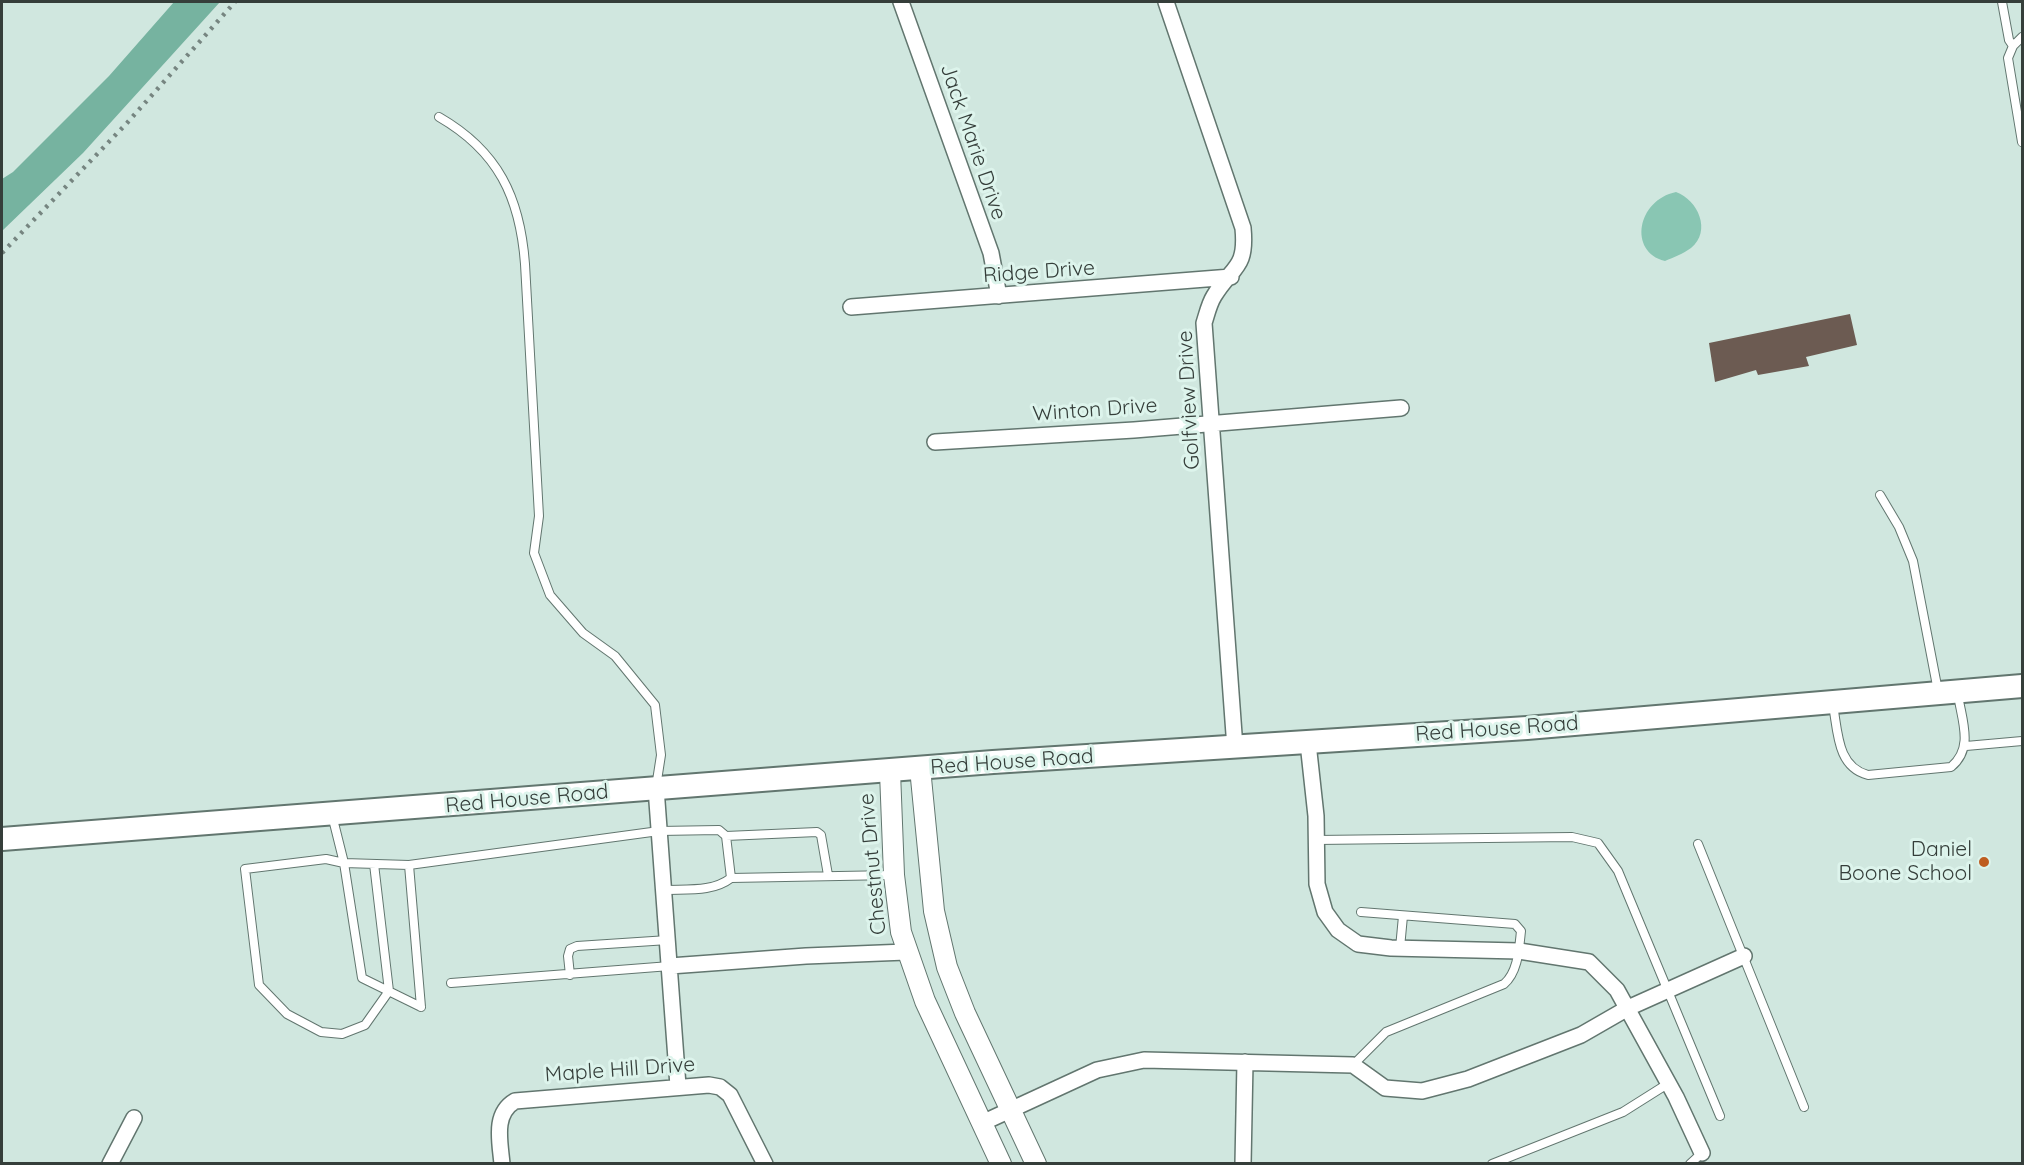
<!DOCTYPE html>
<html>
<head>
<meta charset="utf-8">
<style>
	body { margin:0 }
	#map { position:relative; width:2024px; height:1165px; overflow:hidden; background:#d0e7df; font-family:Quicksand,sans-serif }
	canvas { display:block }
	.frame { position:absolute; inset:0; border:3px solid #353e3a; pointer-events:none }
</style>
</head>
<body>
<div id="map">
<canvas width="2024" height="1165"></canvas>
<div class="frame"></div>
</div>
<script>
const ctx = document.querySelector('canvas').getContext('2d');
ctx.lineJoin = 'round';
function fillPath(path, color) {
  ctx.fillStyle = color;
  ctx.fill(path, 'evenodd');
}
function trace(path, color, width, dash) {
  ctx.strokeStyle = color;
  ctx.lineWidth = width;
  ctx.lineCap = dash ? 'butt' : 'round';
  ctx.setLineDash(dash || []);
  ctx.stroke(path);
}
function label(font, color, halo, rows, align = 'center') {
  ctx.font = font + ' Quicksand,sans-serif';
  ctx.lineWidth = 6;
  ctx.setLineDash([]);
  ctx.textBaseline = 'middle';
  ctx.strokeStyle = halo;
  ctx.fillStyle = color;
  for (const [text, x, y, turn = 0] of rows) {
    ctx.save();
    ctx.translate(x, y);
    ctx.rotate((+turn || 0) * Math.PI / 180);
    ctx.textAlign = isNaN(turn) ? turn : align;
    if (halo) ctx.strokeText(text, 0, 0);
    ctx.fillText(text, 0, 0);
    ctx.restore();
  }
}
const forest = new Path2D(`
	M174 2H220L83 153 2 231V179L13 172 109 76Z`);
const water = new Path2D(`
	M1676 192C1698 200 1712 231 1691 248 1683 254 1674 257 1665 261 1628 252 1637 200 1676 192Z`);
const building = new Path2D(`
	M1850 314 1857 345 1806 357 1809 366 1758 375 1756 370 1715 382 1709 343Z`);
const service = new Path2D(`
	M2002 2 2009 40 2013 46
	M2022 37 2013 46 2008 58 2022 142
	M439 117C498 151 520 197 525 264L539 516 534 553 550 595 583 633 615 656 655 705 661 755 656 787
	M1880 495 1899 527 1913 561 1938 691
	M1833 705C1838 732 1837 767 1868 775L1951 767C1974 748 1962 721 1958 695
	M1966 746 2022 741
	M332 815 344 863 362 978 421 1007
	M726 836 731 878
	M1316 840 1572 837 1598 843 1618 871 1720 1116
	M1698 844 1804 1107
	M374 864 389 991 365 1025 342 1034 321 1032 287 1014 259 985 245 869 326 859 344 863 409 865 659 831 719 830 726 836 817 832 821 835 828 875
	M409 865 421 1007
	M665 890C688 889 713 892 731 878L893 875
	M1400 948 1403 916
	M570 975 568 956 570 949 577 946 668 940
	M451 983 670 966
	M1353 1065 1386 1032 1504 984C1518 972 1519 949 1521 931L1515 924 1361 912
	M1492 1164 1623 1112 1669 1083
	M1690 1164 1702 1153`);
const minor = new Path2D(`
	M901 2 991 253 999 296
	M1166 2 1243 228C1247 270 1232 266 1214 296 1209 304 1207 314 1204 323L1235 748
	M851 307 1231 277
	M935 442 1134 430 1401 408
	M1308 743 1316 816 1317 884 1325 912 1338 930 1358 944 1391 948 1519 951 1589 962 1617 990 1676 1097 1702 1153
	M656 788 678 1086
	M670 966 806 956 906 952
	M982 1123 1097 1070 1144 1060 1353 1065 1385 1088 1422 1091 1468 1079 1581 1035 1628 1008 1744 956
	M110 1164 134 1118
	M502 1164C500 1141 493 1114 515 1101L709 1085 720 1087 730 1095 765 1164
	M1243 1164 1245 1062`);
const tertiary = new Path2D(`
	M920 768 934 911 947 967 965 1013 1036 1164
	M890 772 894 875 901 932 925 1001 1001 1164`);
const secondary = new Path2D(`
	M2 839 993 762 1527 728 2022 686`);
const rail = new Path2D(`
	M2 253 127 123 235 2`);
const markers = [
	[1984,862,6,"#be5d20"]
];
const streetNames = [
	["Jack Marie Drive",973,142,71],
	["Ridge Drive",1039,272,-4],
	["Golfview Drive",1189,400,-93],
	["Winton Drive",1095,410,-4],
	["Red House Road",1497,729,-4],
	["Red House Road",1012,762,-4],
	["Red House Road",527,799,-5],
	["Chestnut Drive",873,864,-95],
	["Maple Hill Drive",620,1070,-4]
];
const poiNames = [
	["Daniel",1972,850],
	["Boone School",1972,874]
];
fillPath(forest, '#76b3a0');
fillPath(water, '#89c6b3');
fillPath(building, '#6c5b52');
trace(service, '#62766f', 10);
trace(minor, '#62766f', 18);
trace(tertiary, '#62766f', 22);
trace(secondary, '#62766f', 26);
trace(service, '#fff', 8);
trace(minor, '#fff', 15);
trace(tertiary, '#fff', 20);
trace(secondary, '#fff', 22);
trace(rail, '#768580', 4.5, [3, 6]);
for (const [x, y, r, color] of markers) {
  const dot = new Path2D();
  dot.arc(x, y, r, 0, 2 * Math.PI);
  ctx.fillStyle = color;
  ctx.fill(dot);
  trace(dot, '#ddf4ec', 2);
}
label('21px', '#353e3a', '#ddf4ec', streetNames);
label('21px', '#353e3a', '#ddf4ec', poiNames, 'right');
</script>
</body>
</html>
